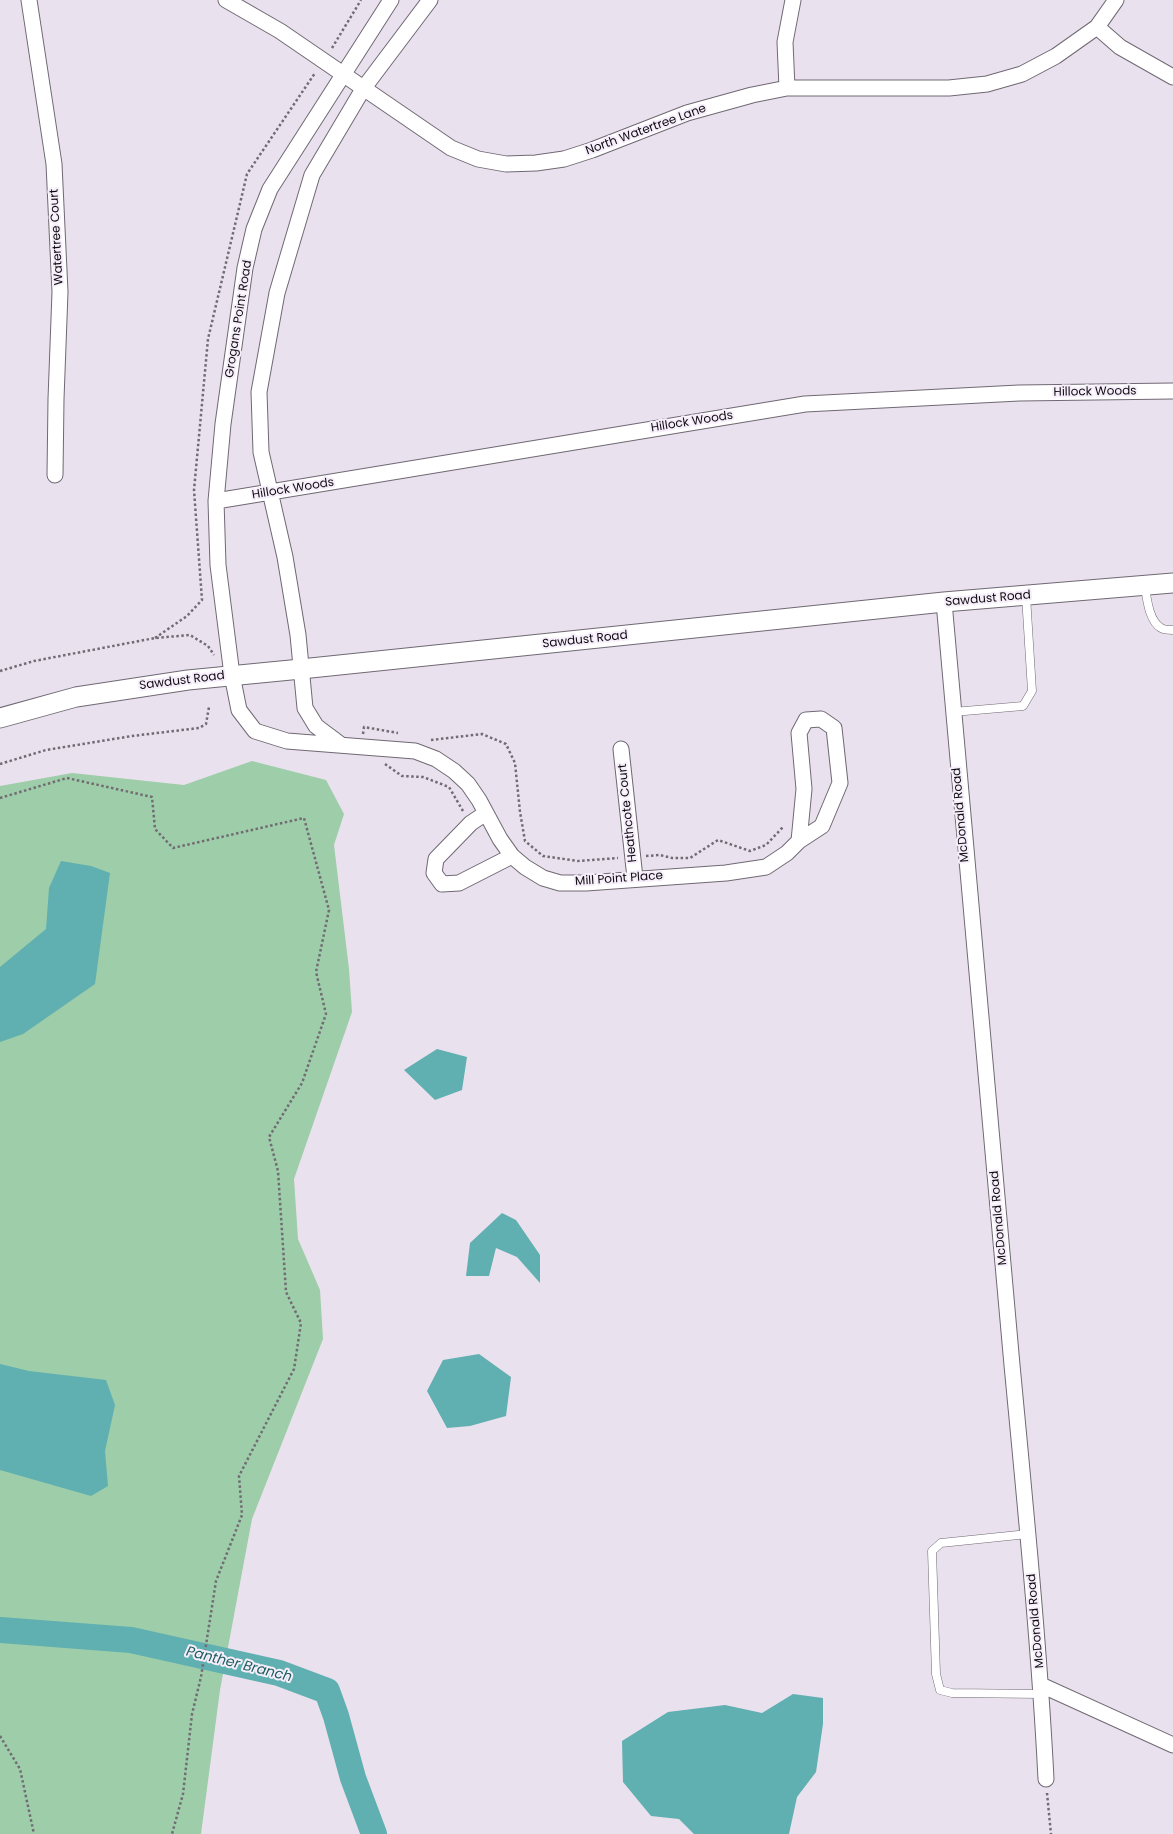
<!DOCTYPE html>
<html>
<head>
<meta charset="utf-8">
<style>
	body { margin:0 }
	canvas { display:block; background:#e9e1ed }
</style>
</head>
<body>
<canvas width="1173" height="1834"></canvas>
<script>
const ctx = document.querySelector('canvas').getContext('2d');
ctx.lineJoin = 'round';
function fillPath(path, color) {
  ctx.fillStyle = color;
  ctx.fill(path, 'evenodd');
}
function trace(path, color, width, dash) {
  ctx.strokeStyle = color;
  ctx.lineWidth = width;
  ctx.lineCap = dash ? 'butt' : 'round';
  ctx.setLineDash(dash || []);
  ctx.stroke(path);
}
function label(font, color, halo, rows, align = 'center') {
  ctx.font = font + ' Poppins,sans-serif';
  ctx.lineWidth = 4;
  ctx.setLineDash([]);
  ctx.textBaseline = 'middle';
  ctx.strokeStyle = halo;
  ctx.fillStyle = color;
  for (const [text, x, y, turn = 0] of rows) {
    ctx.save();
    ctx.translate(x, y);
    ctx.rotate((+turn || 0) * Math.PI / 180);
    ctx.textAlign = isNaN(turn) ? turn : align;
    if (halo) ctx.strokeText(text, 0, 0);
    ctx.fillText(text, 0, 0);
    ctx.restore();
  }
}
const green = new Path2D(`
	M252 761 326 780 344 814 334 845 349 969 352 1012 294 1179 298 1239 320 1290 323 1339 252 1519 220 1690 201 1834H0V786L72 773 184 785Z`);
const water = new Path2D(`
	M61 861 91 866 110 873 95 984 23 1034 0 1042V967L46 929 49 888Z
	M437 1049 467 1057 462 1090 435 1100 404 1070Z
	M502 1213 516 1220 540 1255V1283L517 1257 496 1248 489 1276H466L470 1243Z
	M479 1354 511 1377 506 1416 470 1426 447 1428 427 1391 443 1360Z
	M0 1364 29 1371 106 1380 115 1405 105 1451 108 1486 91 1496 0 1470Z
	M793 1694 823 1698V1724L816 1772 797 1797 789 1834H694L679 1819 651 1816 623 1782 622 1741 668 1712 725 1705 762 1713Z`);
const river = new Path2D(`
	M0 1630 131 1640 279 1673 327 1691 336 1716 353 1778 374 1834`);
const path = new Path2D(`
	M332 48 361 0
	M155 638 187 616 202 600 194 490 208 339 247 174 315 73
	M0 671 34 661 155 638 190 635 208 646 214 655
	M363 734 364 727 398 733
	M431 740 482 734 506 744 515 763 520 812 525 841 543 856 578 861 618 858
	M0 764 46 750 132 736 199 728 206 724 209 707
	M385 764 402 776 423 777 449 787 463 811
	M0 798 67 778 152 797 155 829 173 848 304 818 329 910 316 972 326 1014 302 1083 269 1137 278 1171 286 1292 301 1323 294 1369 239 1476 242 1515 216 1581 201 1677 192 1714 183 1794 172 1834
	M646 856 660 855 672 858H690L718 840 750 851 766 845 783 827
	M0 1736 20 1769 34 1834
	M1047 1793 1051 1834`);
const service = new Path2D(`
	M1145 587C1147 599 1149 621 1161 628 1164 630 1170 630 1173 630
	M953 712 1023 706 1032 691 1026 596
	M1028 1534 941 1543 932 1551 936 1674 940 1690 952 1693 1041 1694`);
const minor = new Path2D(`
	M29 0 54 164 60 292 56 399 55 475
	M226 0 280 31 451 148 478 159 506 164 536 163 564 159 592 150 687 113 752 95 787 88H949L987 84 1022 74 1056 56 1097 27 1116 0
	M391 0 270 189 254 229 245 268 223 424 216 501 218 565 232 675 239 710 255 731 287 741 415 751 436 759 454 771 468 784 479 800 500 839 512 856 525 867 543 878 560 883H586L726 873 766 867 787 853 799 841 822 826 840 783 834 728 821 719 806 720 799 733 804 789 799 841
	M1097 27 1120 47 1173 77
	M787 88 785 42 793 0
	M216 501 805 404 1019 393 1173 391
	M944 602C965 857 989 1111 1012 1365 1025 1503 1039 1641 1046 1779
	M340 744 316 726 305 708 298 635 285 557 261 452 259 392 277 293 312 175 363 89 430 0
	M621 749 635 878
	M486 813 471 823 436 859 434 873 442 884 459 883 512 856
	M1041 1685 1173 1745`);
const tertiary = new Path2D(`
	M0 718 76 697 188 680 301 669 944 602 1173 583`);
const streetNames = [
	["North Watertree Lane",646,130,-20],
	["Watertree Court",57,237,-93],
	["Grogans Point Road",239,319,-81],
	["Hillock Woods",1095,392,-1],
	["Hillock Woods",692,422,-9],
	["Hillock Woods",293,489,-9],
	["Sawdust Road",988,599,-5],
	["Sawdust Road",585,640,-6],
	["Sawdust Road",182,681,-7],
	["Heathcote Court",628,813,-96],
	["McDonald Road",961,815,-95],
	["Mill Point Place",619,879,-4],
	["McDonald Road",999,1218,-95],
	["McDonald Road",1036,1621,-95]
];
const waterNames = [
	["Panther Branch",239,1665,14]
];
fillPath(green, '#9ecda9');
fillPath(water, '#60afb1');
trace(river, '#60afb1', 26);
trace(service, '#706974', 9);
trace(minor, '#706974', 17);
trace(tertiary, '#706974', 21);
trace(path, '#716c74', 2.5, [2.5, 2.5]);
trace(service, '#fff', 8);
trace(minor, '#fff', 15);
trace(tertiary, '#fff', 19);
label('12px', '#0e0c10', '#f6eefa', streetNames);
label('italic 14px', '#1b5e5f', '#f6eefa', waterNames);
</script>
</body>
</html>
